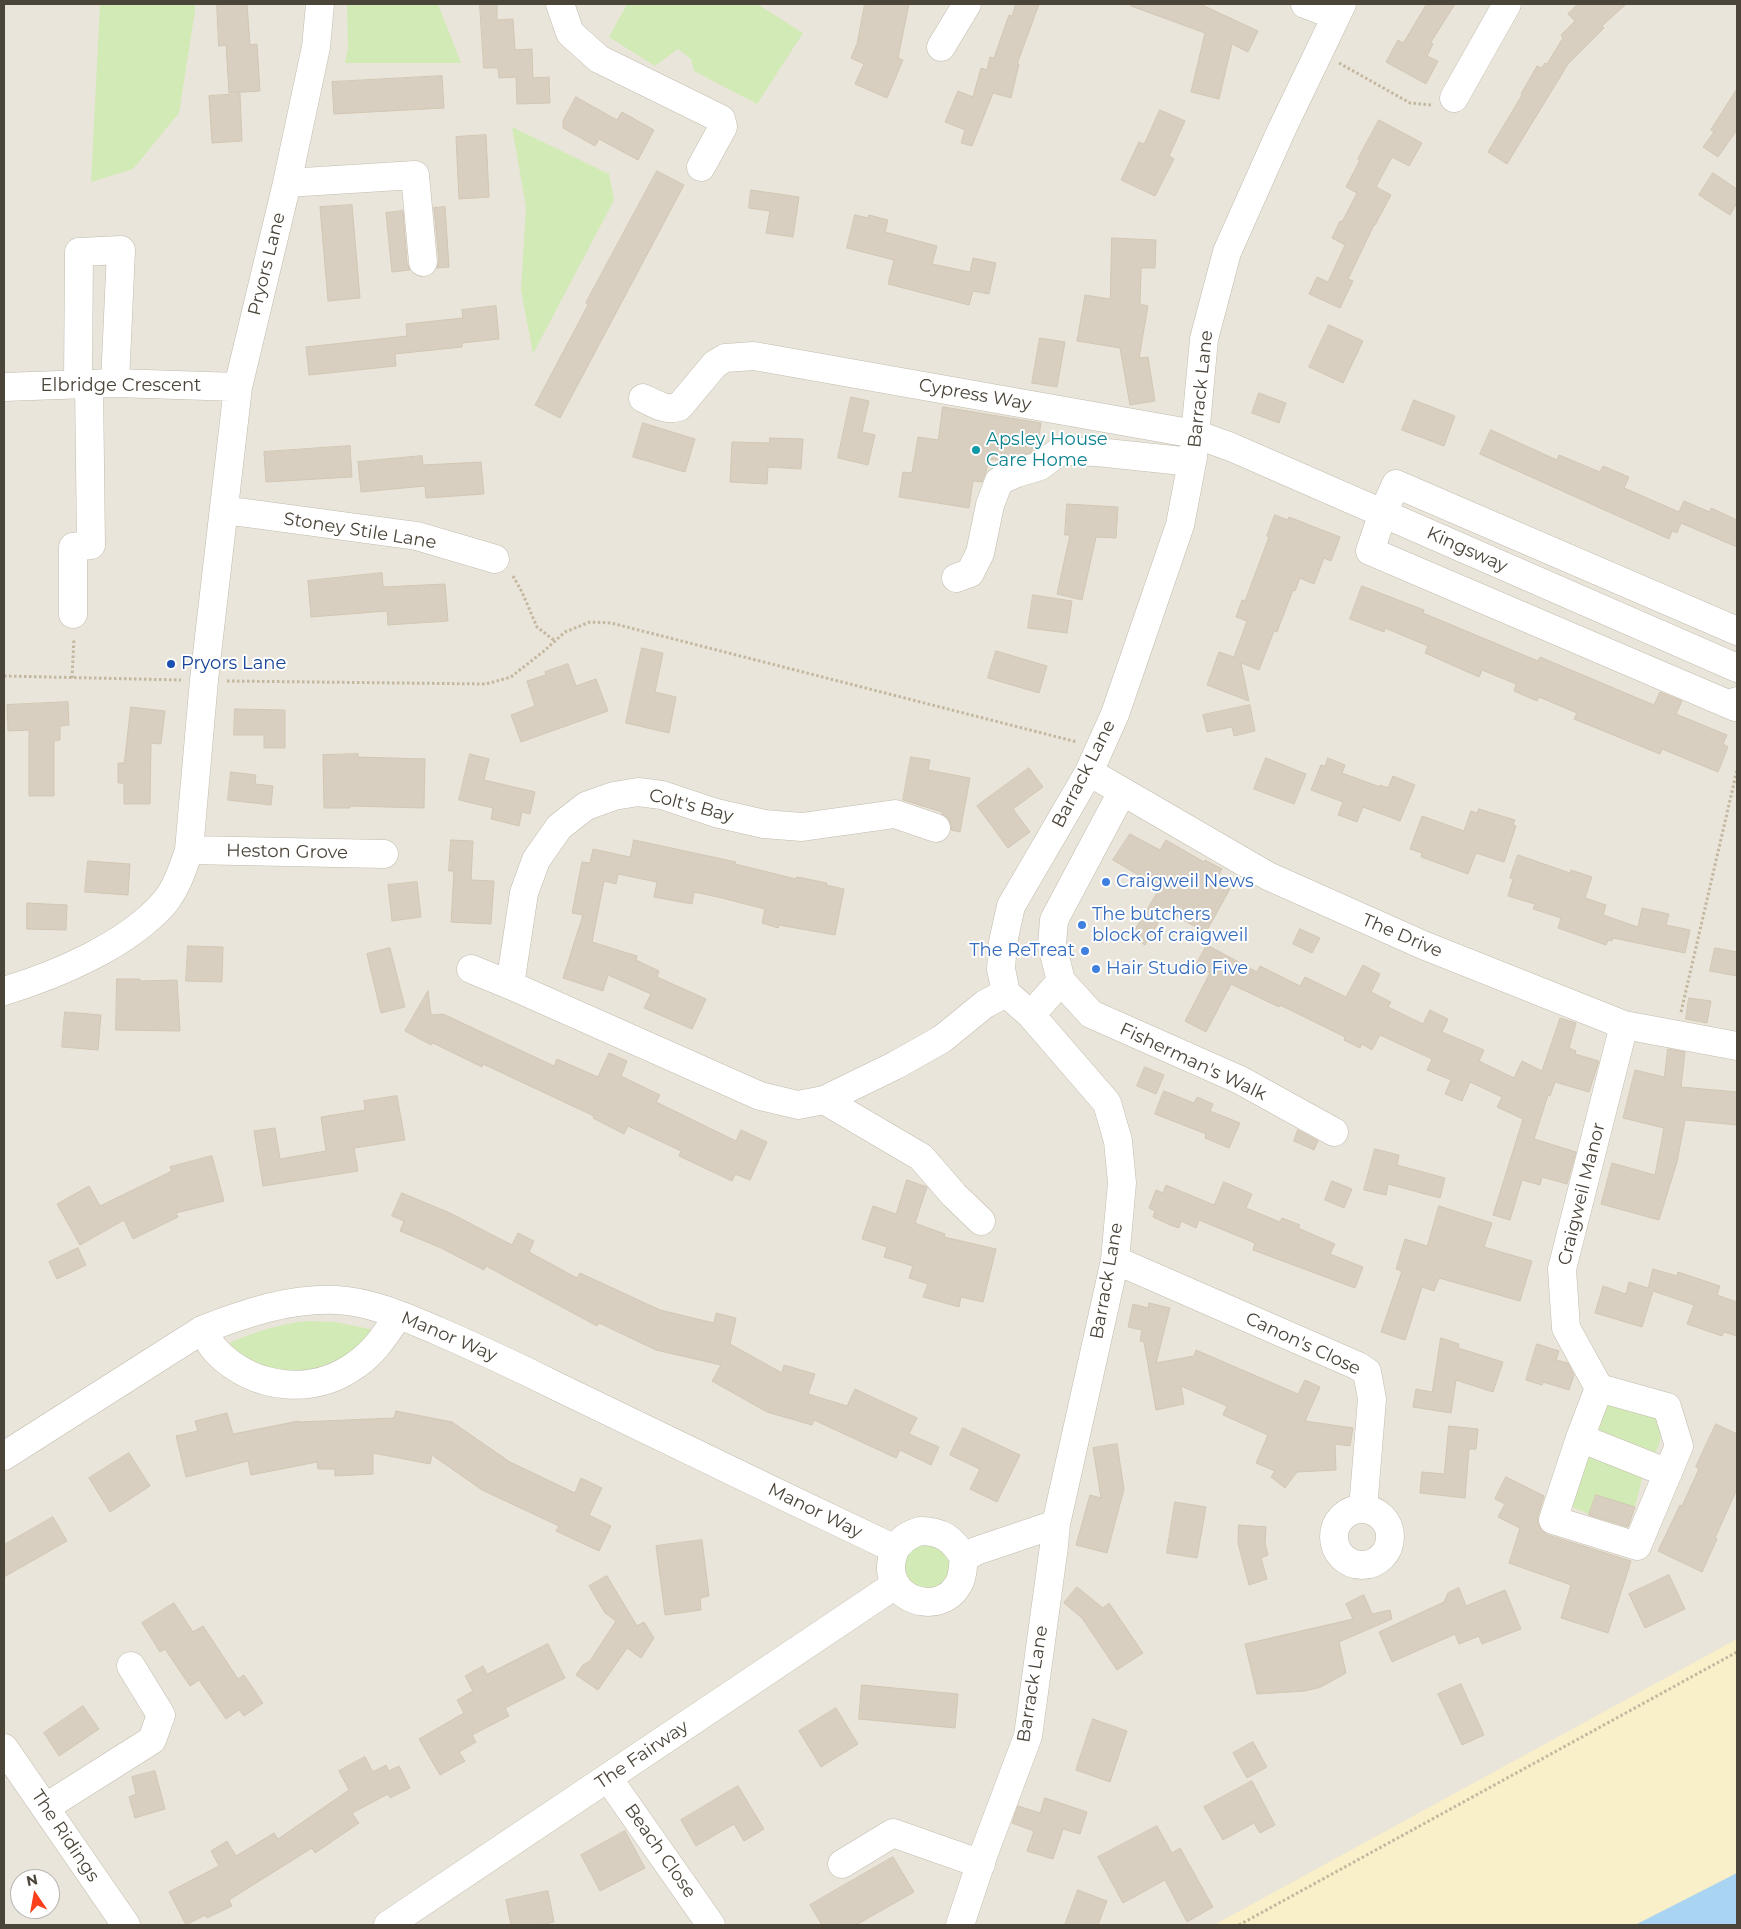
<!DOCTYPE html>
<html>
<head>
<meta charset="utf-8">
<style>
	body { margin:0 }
	#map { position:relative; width:1741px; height:1929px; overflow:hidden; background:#f6f3ec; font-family:Montserrat,sans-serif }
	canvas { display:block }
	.frame { position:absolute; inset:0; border:5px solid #4b4439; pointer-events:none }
	.north { position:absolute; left:10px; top:1869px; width:50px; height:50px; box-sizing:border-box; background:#fff; border:1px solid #b7b4b0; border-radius:50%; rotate:348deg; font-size:14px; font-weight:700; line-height:20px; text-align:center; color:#4b4439 }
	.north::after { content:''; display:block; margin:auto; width:18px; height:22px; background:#fc3f1d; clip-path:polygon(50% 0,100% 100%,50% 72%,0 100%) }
</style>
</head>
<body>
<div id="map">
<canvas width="1741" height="1929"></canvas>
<div class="frame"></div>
<div class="north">N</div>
</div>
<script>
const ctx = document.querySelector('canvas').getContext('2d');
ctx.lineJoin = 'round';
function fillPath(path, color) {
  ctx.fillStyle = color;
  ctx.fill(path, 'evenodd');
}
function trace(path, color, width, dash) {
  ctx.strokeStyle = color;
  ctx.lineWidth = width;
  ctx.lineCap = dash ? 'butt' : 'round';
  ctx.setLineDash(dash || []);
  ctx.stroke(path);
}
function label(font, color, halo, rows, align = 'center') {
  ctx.font = font + ' Montserrat,sans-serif';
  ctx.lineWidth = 4;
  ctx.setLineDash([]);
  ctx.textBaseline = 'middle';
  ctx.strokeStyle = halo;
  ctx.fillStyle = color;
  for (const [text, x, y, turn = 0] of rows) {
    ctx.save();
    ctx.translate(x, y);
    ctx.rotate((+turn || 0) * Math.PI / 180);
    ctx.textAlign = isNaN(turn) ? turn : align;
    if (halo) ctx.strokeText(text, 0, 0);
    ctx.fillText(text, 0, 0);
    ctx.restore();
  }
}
const residential = new Path2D(`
	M4 4H1737V1643L1221 1925H4ZM20 1879H50V1909H20Z`);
const green = new Path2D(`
	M100 4H195V11L179 113 133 169 91 182Z
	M347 4H438L461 63H345L348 48Z
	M627 4H757L803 33 757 104 694 71 691 59 678 49 655 66 609 37Z
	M512 127 609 174 614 200 533 354 521 290 526 207Z
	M307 1321 335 1322 375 1330 364 1344 334 1367 292 1375 246 1361 229 1343C255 1332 279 1324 307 1321Z
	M1609 1402 1653 1415C1665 1434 1662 1438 1653 1458L1594 1435 1603 1404Z
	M1589 1453 1637 1472 1642 1479 1635 1507 1596 1495 1589 1514 1569 1506Z
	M904 1566a23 23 0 1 1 46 0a23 23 0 1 1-46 0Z`);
const sand = new Path2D(`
	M1737 1639V1925H1214Z`);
const water = new Path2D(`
	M1737 1873V1925H1635Z`);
const building = new Path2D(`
	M217 4H247L250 45 257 44 260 91 229 93 226 45 219 46Z
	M480 4H497V20L513 19 515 50 532 49 533 78 549 77 550 103 517 104 516 77 499 78 498 68H484Z
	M865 4H909L898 58 903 60 887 98 855 84 864 64 851 58 857 44Z
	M1016 4H1039L1017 64H1019L1011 98 993 93 972 146 961 143 965 130 945 122 958 91 973 97 981 68 987 70 990 57 994 58 1009 15 1012 16Z
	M1131 4H1200L1258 31 1248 52 1232 44 1219 99 1191 92 1205 33 1131 6Z
	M1427 4H1455L1431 42 1433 44 1427 56 1438 61 1426 84 1386 62 1398 40 1403 43Z
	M1578 4H1626L1602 26 1604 28 1568 64 1507 164 1488 152 1522 95 1521 94 1537 66 1542 68 1545 63 1547 64 1563 38 1561 35 1575 21 1568 14Z
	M442 76 444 108 334 114 332 82Z
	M1737 89V130L1718 157 1703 147 1714 132 1711 130Z
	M240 94 242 141 212 143 209 96Z
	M576 97 617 120 622 112 654 130 638 160 599 139 595 146 563 128V121Z
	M1160 110 1185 121 1169 156 1174 159 1155 196 1121 180 1139 142 1144 144Z
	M1379 120 1422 143 1409 166 1392 157 1376 187 1391 195 1375 225H1374L1348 279 1353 281 1340 308 1309 294 1317 277 1328 282 1345 245 1332 238 1340 221 1342 222 1357 193 1346 187 1360 160 1358 159Z
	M486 135 489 197 459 199 456 137Z
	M657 171 684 185 560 418 535 405 588 305 586 303Z
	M1713 173 1737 189V203L1730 215 1699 195Z
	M751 190 799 197 793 237 766 233 770 211 749 208Z
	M352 205 360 298 328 301 320 207Z
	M445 207 449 267 437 268 439 261 434 208Z
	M403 211 407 263 410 270 392 272 386 213Z
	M855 215 868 218 869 215 888 220 885 232 937 246 932 264 970 272 973 258 996 263 989 294 973 291 969 305 888 284 894 260 847 248Z
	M1112 238 1156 240 1155 268H1141L1140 304 1148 306 1139 358 1148 357 1155 401 1130 405 1120 348 1077 341 1085 295 1110 299Z
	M496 306 499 339 462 343V347L395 354 396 366 309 375 306 347 407 336 406 324 463 318 462 310Z
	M1329 325 1363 341 1343 383 1309 367Z
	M1040 338 1065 342 1057 387 1032 383Z
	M1259 393 1286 403 1279 423 1252 413Z
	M851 397 869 401 862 432 875 435 868 465 838 458Z
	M1414 400 1455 416 1444 446 1402 430Z
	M943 407 1041 423 1037 449 1033 452 1006 461 989 459 986 472 982 482 973 481 969 508 899 497 903 472 912 473 918 437 938 440Z
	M643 423 695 439 685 472 633 457Z
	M1491 430 1557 460 1559 455 1600 472 1603 466 1629 477 1624 488 1679 512 1684 501 1710 512 1711 508 1737 520V547L1681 523 1677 533 1672 531 1669 539 1480 454Z
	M770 438 803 439 801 469 768 467 767 484 730 482 732 442 769 443Z
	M350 446 352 477 266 482 264 452Z
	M422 456 423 465 481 462 484 494 426 498 425 486 361 492 358 462Z
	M1067 504 1118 507 1116 538 1096 537 1082 600 1057 594 1070 535H1065Z
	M1275 515 1288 520 1289 517 1340 537 1331 561 1324 558 1314 584 1300 578 1295 591 1293 590 1277 632 1274 631 1259 670 1241 663 1249 701 1207 685 1219 652 1234 657 1247 621 1236 617 1242 600 1245 601 1269 537 1267 536Z
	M382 573 383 587 445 584 448 621 388 625 387 611 311 617 308 581Z
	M1362 586 1424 610 1423 613 1538 661 1540 657 1654 705 1660 692 1682 701 1676 714 1727 735 1723 744 1728 747 1718 772 1662 749 1660 754 1574 719 1577 713 1539 697 1537 701 1514 691 1516 684 1482 670 1479 677 1425 653 1428 646 1385 628 1384 632 1350 619Z
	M1033 595 1072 601 1067 633 1028 628Z
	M642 648 663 653 655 692 676 697 669 733 626 723Z
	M996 651 1047 666 1039 693 988 678Z
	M568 664 576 686 596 679 608 711 521 742 511 715 535 706 527 681 546 675 545 672Z
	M68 702 69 725 60 726V740L54 741V796H29V730L8 731 7 705Z
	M1250 705 1255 731 1234 736 1232 727 1207 732 1203 715Z
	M131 707 165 711 161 744 151 743 150 804H124V783H118V763H124Z
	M235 709 285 710V748H264V735H234Z
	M358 754V757L425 759 424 808 350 806V808H324L323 755Z
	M470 754 489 759 484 780 535 792 530 814 522 812 519 826 491 819 493 808 459 800Z
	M911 757 930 760 928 770 970 778 960 832 951 830V825L948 818 942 814V812L903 800Z
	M1266 758 1306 774 1294 804 1254 789Z
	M1328 758 1345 765 1342 773 1380 787V785L1388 788 1393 776 1415 785 1400 821 1363 807 1357 822 1338 815 1343 802 1311 790 1321 765 1325 766Z
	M1029 768 1043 787 1013 809 1030 832 1008 848 977 806Z
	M231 772 256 775 255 784 273 786 271 805 228 800Z
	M1479 809 1515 820 1513 825 1516 826 1504 862 1476 853 1468 874 1421 857 1422 853 1410 849 1422 816 1464 831 1471 811 1477 813Z
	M1130 834 1160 850 1166 840 1204 862 1205 860 1222 869 1215 881 1230 889 1206 932 1165 911 1145 945 1131 936 1160 888 1113 860Z
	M451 840 473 841 471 880 494 881 491 924 451 922 454 871H449Z
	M634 840 736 862 735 864 796 879 797 877 827 883 826 885 844 889 835 935 779 925 778 928 762 923 765 909 718 897 694 892 692 904 654 897 657 882 618 874 616 884 604 881 592 942 637 956 636 960 659 971 657 977 706 999 692 1029 644 1008 651 994 608 975 603 991 563 978 583 915 572 913 582 862 590 863 593 849 630 857Z
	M1518 855 1570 873 1571 870 1592 877 1585 898 1606 905 1603 915 1638 927 1642 908 1669 914 1666 925 1690 930 1685 953 1613 938 1612 941 1608 940 1606 945 1558 928 1561 918 1533 909 1535 904 1508 896 1513 879 1510 878Z
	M88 861 130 864 128 895 85 892Z
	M417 882 421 917 392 921 388 885Z
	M27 903 67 905 66 930 27 929Z
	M1300 929 1320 938 1312 953 1293 944Z
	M1207 945 1257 972 1260 966 1300 986 1305 977 1346 997 1363 965 1380 974 1371 992 1391 1002 1388 1007 1423 1024 1430 1010 1448 1019 1442 1032 1484 1050 1479 1061 1514 1078 1522 1061 1542 1071 1560 1018 1576 1023 1569 1048 1576 1051 1575 1054 1599 1061 1589 1092 1555 1082 1550 1096 1548 1095 1534 1139 1576 1152 1567 1184 1542 1177 1540 1185 1522 1180 1510 1220 1493 1215 1523 1119 1497 1107 1502 1097 1470 1082 1462 1101 1445 1094 1451 1080 1427 1070 1432 1059 1380 1035 1372 1050 1362 1044 1360 1048 1344 1040 1345 1037 1280 1005 1279 1007 1231 984 1206 1032 1185 1021 1210 973 1196 965Z
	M188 946 223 947 222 982 186 981Z
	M390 948 405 1007 381 1013 367 954Z
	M1715 948 1737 952V976L1710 971Z
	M117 979H140V981L177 980 180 1031 116 1030Z
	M428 991 431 1015 443 1014 554 1066 557 1059 598 1077 609 1053 627 1061 621 1076 660 1095 656 1102 736 1141 741 1130 767 1142 750 1180 735 1174 732 1181 679 1156 681 1151 628 1126 624 1134 593 1118 594 1116 483 1064 482 1067 433 1043 431 1045 405 1031Z
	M1689 998 1711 1001 1707 1023 1686 1019Z
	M65 1012 101 1015 98 1050 62 1047Z
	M1668 1049 1685 1052 1681 1087 1737 1092V1125L1685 1120 1677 1162 1659 1220 1601 1204 1612 1163 1655 1175 1664 1128 1623 1118 1635 1070 1664 1077Z
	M1145 1067 1164 1075 1156 1094 1137 1086Z
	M1164 1091 1194 1103 1197 1097 1213 1104 1210 1111 1240 1123 1229 1148 1205 1138 1206 1134 1155 1114Z
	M397 1096 405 1140 354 1148 358 1171 263 1186 254 1131 275 1128 280 1159 326 1151 321 1117 365 1110 364 1101Z
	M1298 1130 1318 1141 1314 1150 1294 1141Z
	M1375 1149 1399 1155 1397 1165 1445 1178 1440 1198 1388 1184 1386 1195 1364 1190Z
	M212 1156 224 1201 176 1213 178 1217 133 1239 124 1220 80 1245 57 1204 89 1186 100 1206 172 1171 170 1167Z
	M907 1180 927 1187 915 1223 945 1234 944 1237 996 1249 983 1302 961 1297 959 1307 923 1297 928 1284 909 1278 913 1266 884 1257 887 1247 862 1239 873 1206 896 1214Z
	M1332 1181 1352 1189 1344 1208 1325 1200Z
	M1224 1182 1252 1194 1246 1208 1280 1222 1282 1218 1300 1225 1298 1228 1335 1244 1330 1254 1363 1267 1355 1288 1253 1250 1255 1243 1199 1220 1196 1228 1181 1221 1179 1228 1170 1225 1153 1217 1155 1211 1149 1208 1156 1190 1163 1193 1166 1185 1214 1205Z
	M402 1193 450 1213 512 1245 518 1233 534 1241 529 1252 577 1278 580 1273 660 1310 714 1323 716 1313 736 1318 730 1344 782 1373 784 1365 815 1374 808 1394 847 1406 855 1389 917 1418 909 1434 939 1447 931 1465 900 1450 896 1458 814 1420 812 1425 767 1412 712 1381 721 1365 656 1350 599 1323 597 1326 486 1266 484 1270 439 1247 400 1231 404 1221 392 1216Z
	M1439 1206 1492 1223 1484 1247 1532 1261 1520 1301 1439 1278 1434 1291 1422 1287 1405 1340 1381 1332 1402 1271 1396 1269 1405 1239 1427 1246Z
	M78 1248 86 1265 57 1279 49 1262Z
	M1653 1269 1677 1276 1678 1272 1720 1286 1717 1295 1737 1302V1336L1724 1332 1722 1336 1687 1324 1694 1305 1653 1291 1642 1327 1595 1313 1603 1286 1626 1294 1629 1282 1648 1288Z
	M1149 1303 1170 1308 1156 1363 1194 1356 1196 1350 1298 1394 1305 1380 1320 1387 1305 1421 1353 1428 1350 1446 1335 1444 1336 1470 1297 1472 1285 1488 1271 1477 1275 1471 1256 1463 1268 1435 1223 1415 1227 1406 1181 1386 1184 1404 1156 1410 1144 1342 1140 1341 1142 1330 1128 1327 1133 1304 1148 1308Z
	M1441 1338 1459 1344 1458 1348 1503 1362 1493 1392 1456 1380 1451 1413 1413 1407 1416 1389 1432 1392Z
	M1537 1344 1559 1351 1556 1360 1568 1363 1574 1375 1569 1390 1543 1382 1542 1385 1526 1380Z
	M396 1411 452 1422 510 1462 575 1493 581 1478 602 1488 589 1515 611 1526 599 1551 556 1531 559 1526 482 1490 432 1455 430 1464 373 1453V1474L335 1476V1469H318L317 1462 251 1475 248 1461 186 1477 176 1436 198 1431 195 1421 227 1413 233 1434 299 1421V1422L394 1418Z
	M1716 1424 1737 1434V1489L1715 1538 1717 1539 1702 1572 1658 1551 1680 1505 1682 1506 1699 1469 1696 1467Z
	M1449 1426 1478 1429 1476 1449H1469L1465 1498 1420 1493 1422 1472 1444 1474Z
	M963 1428 1020 1455 997 1502 970 1489 980 1469 950 1455Z
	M1117 1444 1124 1489 1107 1553 1076 1545 1090 1495 1101 1498 1093 1448Z
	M129 1453 150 1486 110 1512 89 1478Z
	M1506 1477 1544 1496 1538 1516V1524L1542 1531 1548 1535 1631 1561 1608 1633 1561 1618 1571 1585 1509 1563 1520 1528 1498 1517 1505 1504 1495 1499Z
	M1596 1495 1635 1507 1628 1527 1589 1515Z
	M1175 1502 1206 1507 1197 1558 1167 1553Z
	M53 1517 67 1541 4 1577V1545Z
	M1239 1525 1266 1527 1265 1543 1268 1555 1261 1558 1267 1579 1249 1585 1238 1543Z
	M702 1540 709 1596 700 1598 701 1610 665 1615 656 1546Z
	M1669 1575 1685 1609 1645 1628 1629 1594Z
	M607 1576 637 1626 644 1622 654 1638 641 1658 627 1648 598 1690 576 1675 583 1665 590 1661 616 1621 605 1613 589 1586Z
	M1077 1587 1103 1608 1109 1603 1143 1653 1117 1670 1082 1618 1064 1603Z
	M1459 1588 1466 1606 1505 1590 1521 1629 1482 1644 1479 1636 1459 1644 1455 1634 1392 1662 1379 1632 1444 1602 1448 1593Z
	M1364 1595 1372 1614 1390 1610 1392 1619 1339 1642 1346 1673 1321 1687 1305 1691 1257 1694 1245 1644 1353 1619 1346 1604Z
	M174 1603 193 1632 203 1626 238 1679 244 1675 263 1703 244 1716 239 1710 226 1719 199 1680 190 1686 165 1649 160 1652 142 1623Z
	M548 1644 565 1678 505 1708 509 1716 472 1735 476 1742 459 1752 465 1761 440 1775 419 1739 464 1713 457 1700 473 1691 465 1676 483 1666 487 1674Z
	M1461 1684 1484 1735 1462 1745 1438 1694Z
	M862 1685 958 1694 955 1728 859 1719Z
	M83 1706 99 1729 59 1756 44 1733Z
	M836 1708 858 1744 821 1767 799 1731Z
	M1093 1719 1127 1731 1110 1782 1076 1770Z
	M1253 1742 1267 1767 1247 1778 1233 1753Z
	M365 1757 373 1772 386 1765 389 1771 399 1766 410 1788 390 1798 388 1794 352 1813 359 1823 315 1853 312 1848 229 1900 232 1906 207 1918 205 1915 186 1925 169 1892 219 1866 211 1851 227 1841 236 1856 274 1833 278 1839 349 1790 339 1771Z
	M155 1771 165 1809 135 1818 129 1797 136 1794 132 1777Z
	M1252 1781 1275 1825 1260 1833 1254 1823 1223 1840 1204 1807Z
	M738 1786 764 1829 744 1841 734 1824 696 1846 681 1820Z
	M1045 1798 1087 1812 1080 1834 1063 1829 1053 1859 1027 1851 1034 1831 1012 1823 1018 1806 1040 1813Z
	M1157 1826 1172 1853 1180 1848 1213 1907 1187 1922 1165 1880 1123 1903 1098 1857Z
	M625 1831 645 1868 600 1891 581 1855Z
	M893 1857 914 1892 856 1925H822L810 1905Z
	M1078 1890 1107 1901 1098 1925H1065Z
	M548 1891 554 1922 540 1925H511L506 1900Z`);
const path = new Path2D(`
	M1339 63 1410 103 1432 105
	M513 576 522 592 537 627 555 641
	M4 676 181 680
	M72 678 74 638
	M227 681 486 684 511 677 544 651 565 632 590 622 611 623 1077 742
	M1681 1012 1737 770
	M1239 1925 1737 1652`);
const minor = new Path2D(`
	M560 4 570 33 599 59 721 119 723 127 701 167
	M1305 4 1336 16
	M941 47 967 4
	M1454 98 1507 4
	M287 183 415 175 423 262
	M78 383 79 252 121 250 115 383
	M4 387 115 383 238 387
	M643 398C655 404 666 411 679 407L715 364 725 358 754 356 1195 434 1231 447 1737 668
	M224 510 417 536 495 559
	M956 578 970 573 980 553 990 505 999 481 1017 473 1040 466 1060 451 1097 452 1192 462
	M73 614V547L91 545 89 384
	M1737 631 1396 484 1383 513 1370 551 1735 707 1737 701
	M1089 772 1268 876 1423 945 1624 1025 1737 1046
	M189 850 384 854
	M471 969 510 985 760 1096 798 1105 824 1100 896 1065 942 1039 985 1004 1006 993
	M1061 981 1091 1014 1240 1080 1334 1132
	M510 985 524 893 536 860 559 827 586 806 614 796 638 792 662 795 716 813 764 824 802 827 895 814 936 828
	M4 991C57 975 128 945 165 902 177 887 183 868 189 850L204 680 238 387 287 183 316 47 320 4
	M1031 1015 1061 981 1052 945 1054 920 1122 792
	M824 1100 921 1157 954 1195 981 1221
	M1115 1260 1358 1366 1367 1372 1372 1399 1363 1509
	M202 1330C207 1337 211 1346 217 1352 255 1390 314 1396 357 1364 375 1352 387 1332 399 1315
	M1599 1388 1667 1407 1679 1446 1637 1546 1553 1520 1580 1438 1599 1388 1566 1328 1562 1269 1624 1025
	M1580 1438 1668 1473
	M4 1456 202 1330C245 1313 290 1298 337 1300 372 1302 405 1317 438 1331 477 1348 516 1366 554 1385 668 1440 781 1495 895 1549
	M1334 1537a28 28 0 1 1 56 0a28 28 0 1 1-56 0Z
	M920 1531C942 1531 953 1539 964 1558 963 1565 963 1574 960 1581 942 1621 879 1599 893 1555 897 1542 907 1535 920 1531Z
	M964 1558 976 1551 1056 1524
	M4 1748 126 1925
	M608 1778 711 1925
	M46 1807 152 1740 161 1715 131 1666
	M842 1864 893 1833 981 1864
	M388 1925 895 1585
	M960 1925 984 1853 1028 1736 1054 1546 1056 1524 1115 1260 1122 1183 1118 1141 1107 1103 1031 1015 1006 993 1001 969 1003 942 1011 906 1089 772 1115 714 1180 525 1193 457 1204 339 1227 252 1281 131 1342 4`);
const markers = [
	[976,450,5,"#0f9aa8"],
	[171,664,5,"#1a4fb4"],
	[1106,882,5,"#3f7fe0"],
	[1082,925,5,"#3f7fe0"],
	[1085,951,5,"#3f7fe0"],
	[1096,969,5,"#3f7fe0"]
];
const streetNames = [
	["Pryors Lane",267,264,-76],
	["Elbridge Crescent",121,386],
	["Barrack Lane",1201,389,-84],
	["Cypress Way",975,395,10],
	["Stoney Stile Lane",360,531,9],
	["Kingsway",1467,550,24],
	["Barrack Lane",1084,774,-63],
	["Colt's Bay",691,806,15],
	["Heston Grove",287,852,1],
	["The Drive",1402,936,23],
	["Fisherman's Walk",1193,1062,25],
	["Craigweil Manor",1582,1194,-76],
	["Barrack Lane",1107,1281,-80],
	["Manor Way",449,1337,23],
	["Canon's Close",1303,1344,25],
	["Manor Way",815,1511,26],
	["Barrack Lane",1033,1684,-81],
	["The Fairway",642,1755,-34],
	["The Ridings",65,1836,56],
	["Beach Close",660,1851,55]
];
const cultureNames = [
	["Apsley House",986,440],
	["Care Home",986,461]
];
const transitNames = [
	["Pryors Lane",181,664]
];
const shopNames = [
	["Craigweil News",1116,882],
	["The butchers",1092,915],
	["block of craigweil",1092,936],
	["The ReTreat",1075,951,"right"],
	["Hair Studio Five",1106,969]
];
fillPath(residential, '#eae5da');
fillPath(green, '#d2eab5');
fillPath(sand, '#f9efc9');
fillPath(water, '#a9d4f2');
fillPath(building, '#d8cfc1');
trace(building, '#d3c7b4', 1);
trace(minor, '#c2bbae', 29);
trace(path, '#c4b79f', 3, [2.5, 2.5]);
trace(minor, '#fff', 28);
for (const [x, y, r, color] of markers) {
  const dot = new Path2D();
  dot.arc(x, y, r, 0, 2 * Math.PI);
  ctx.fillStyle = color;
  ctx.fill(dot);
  trace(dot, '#fff', 2);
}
label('18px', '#4b4439', '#fff', streetNames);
label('18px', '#0d838f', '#fff', cultureNames, 'left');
label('18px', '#164399', '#fff', transitNames, 'left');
label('18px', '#366cbe', '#fff', shopNames, 'left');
</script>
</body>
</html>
